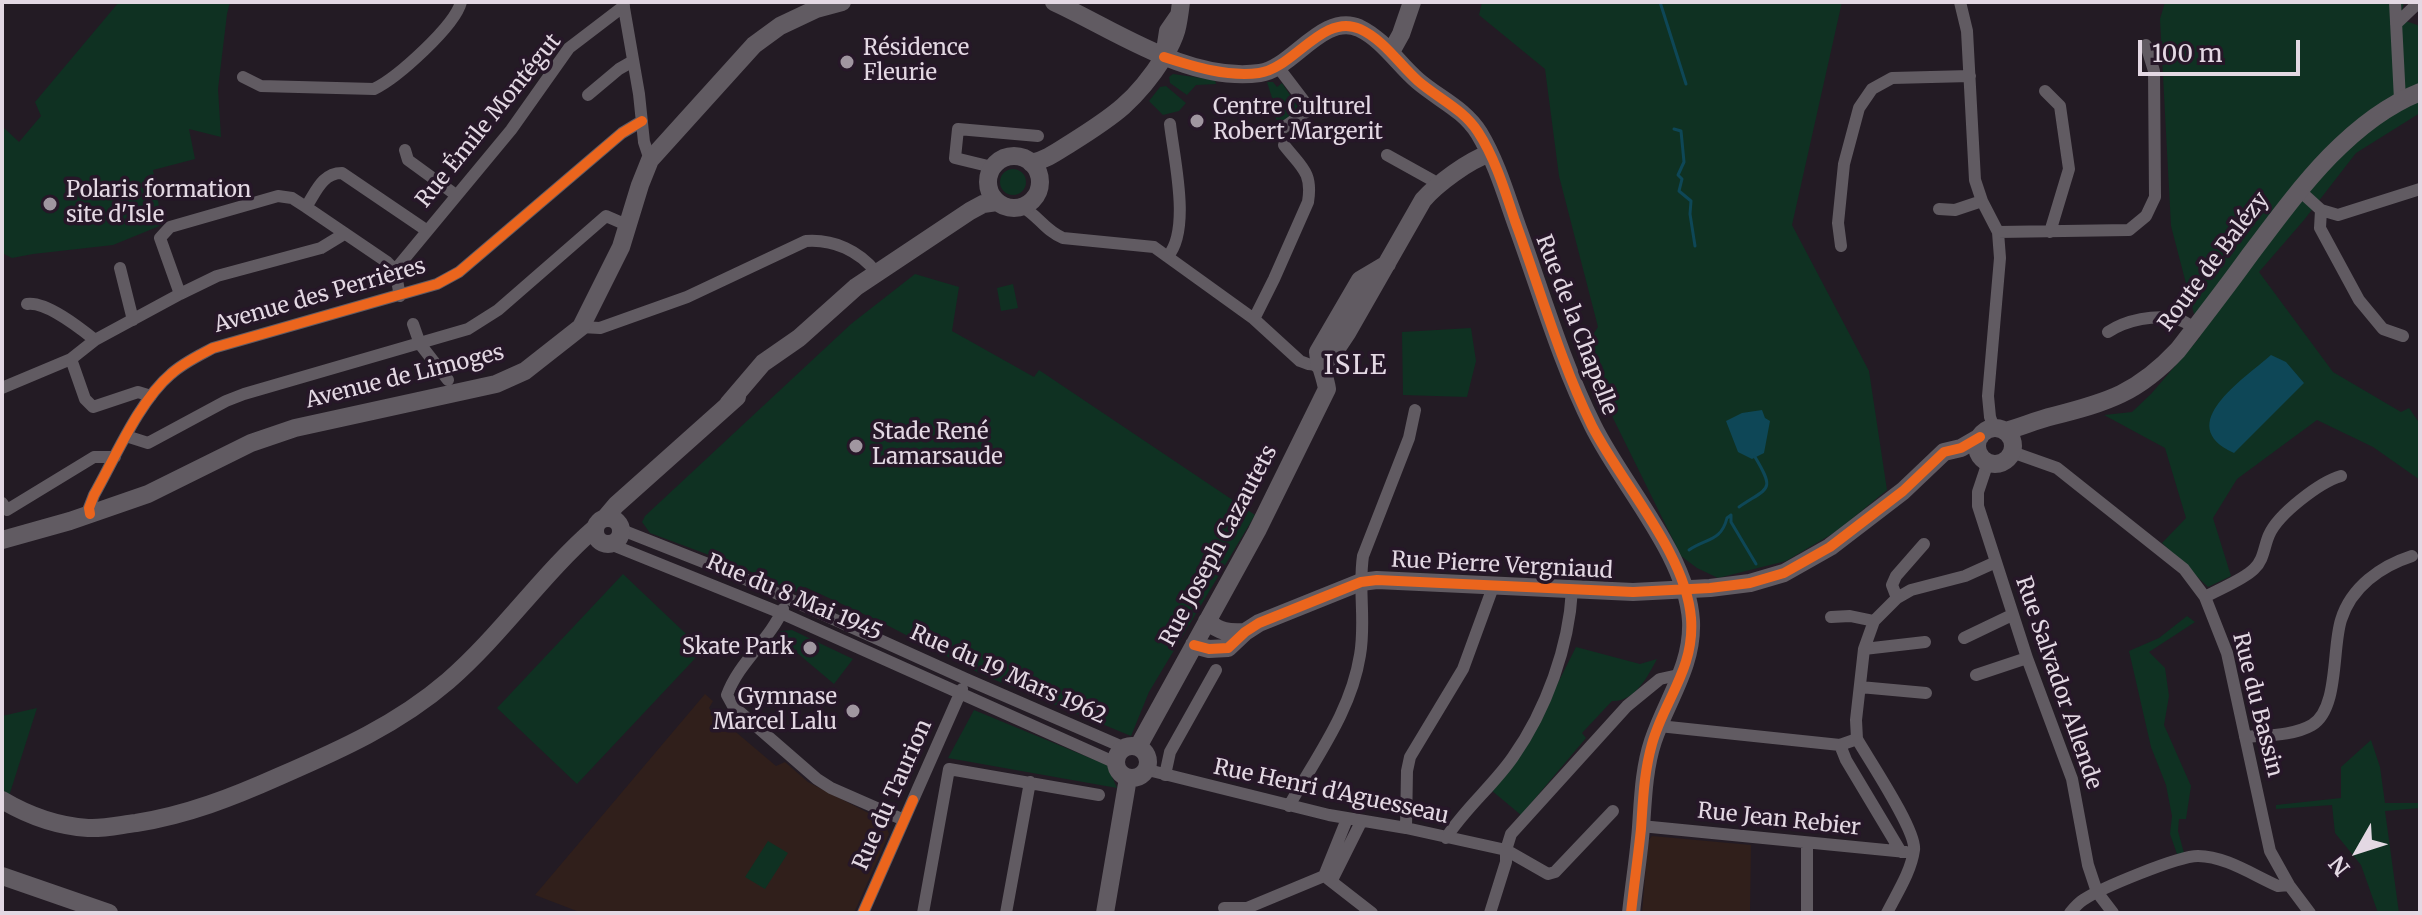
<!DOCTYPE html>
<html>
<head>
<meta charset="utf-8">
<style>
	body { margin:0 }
	#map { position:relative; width:2422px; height:915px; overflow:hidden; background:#231b24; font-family:Merriweather,serif }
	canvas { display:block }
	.frame { position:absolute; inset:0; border:4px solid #e3d8e3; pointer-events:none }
	.north { position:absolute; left:2318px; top:811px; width:80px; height:80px; -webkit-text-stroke:6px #261728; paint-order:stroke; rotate:231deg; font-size:22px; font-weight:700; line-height:32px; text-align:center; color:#e3d8e3 }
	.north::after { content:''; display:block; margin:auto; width:28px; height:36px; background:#e3d8e3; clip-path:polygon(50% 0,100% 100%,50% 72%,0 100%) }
	.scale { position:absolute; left:2138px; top:40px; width:162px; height:36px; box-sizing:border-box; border:4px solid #e3d8e3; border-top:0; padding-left:10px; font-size:24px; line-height:28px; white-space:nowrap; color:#e3d8e3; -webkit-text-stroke:6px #261728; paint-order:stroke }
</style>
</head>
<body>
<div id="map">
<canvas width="2422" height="915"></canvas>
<div class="frame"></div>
<div class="north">N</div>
<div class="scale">100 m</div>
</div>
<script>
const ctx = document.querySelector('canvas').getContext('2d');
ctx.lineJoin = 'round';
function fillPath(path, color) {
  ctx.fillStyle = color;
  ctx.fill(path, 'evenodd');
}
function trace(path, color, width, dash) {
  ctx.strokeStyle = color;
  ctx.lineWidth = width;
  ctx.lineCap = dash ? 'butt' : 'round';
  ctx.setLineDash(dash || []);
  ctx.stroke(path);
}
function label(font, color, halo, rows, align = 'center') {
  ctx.font = font + ' Merriweather,serif';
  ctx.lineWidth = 7;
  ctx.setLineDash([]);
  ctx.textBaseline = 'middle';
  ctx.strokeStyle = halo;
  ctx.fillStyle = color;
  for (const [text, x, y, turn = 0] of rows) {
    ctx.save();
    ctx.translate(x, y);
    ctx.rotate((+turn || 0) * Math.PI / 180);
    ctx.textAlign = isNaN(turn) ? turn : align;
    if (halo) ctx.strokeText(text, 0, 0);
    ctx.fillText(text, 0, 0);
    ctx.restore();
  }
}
const education = new Path2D(`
	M705 694 713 701 709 708 711 711 776 766 785 762 808 782 884 821 889 834 854 913H582L535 895Z
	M1652 836 1751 845 1750 913H1642L1648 841Z`);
const green = new Path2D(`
	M119 2H230L227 14 218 89 221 137 189 129 195 159 153 170 162 225 113 245 33 254 12 258 2 253V126L19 142 41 116 35 102Z
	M1482 2H1842L1792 225 1869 371 1887 490 1837 531 1786 561 1718 578 1697 568 1681 556 1581 353 1598 327 1559 176 1545 69 1479 15Z
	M2165 2H2404L2400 19 2420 26V113L2356 153 2304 220 2259 272 2333 372 2401 412 2409 408 2420 424V480L2373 447 2317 420 2237 479 2213 518 2231 576 2208 587 2162 543 2186 518 2165 448 2104 415 2132 412 2151 394 2200 337 2171 226 2160 19Z
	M1173 74 1215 80 1216 84 1196 85 1187 95 1170 83 1169 77Z
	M1267 82H1273L1277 87 1282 83 1298 107 1296 108 1298 111 1278 124 1271 106 1274 104Z
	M1166 86 1186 103 1179 111 1163 115 1149 101 1160 87Z
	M1000 182a13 13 0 1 1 26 0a13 13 0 1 1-26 0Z
	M915 274 959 287 952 331 1034 377 1039 370 1255 515 1149 692 1131 736 983 675 881 622 805 587 795 592 736 565 650 533 642 522 645 516 851 324Z
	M1013 284 1018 308 1001 311 997 288Z
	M1471 328 1476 361 1467 397 1403 395 1402 332Z
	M623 574 703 650 577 784 497 708Z
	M2187 616 2195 622 2149 652 2165 668 2169 696 2164 725 2191 786 2186 819H2179L2178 831 2184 853 2177 854 2170 834 2172 816 2166 785 2151 747 2129 651 2159 638Z
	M792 630 853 659 834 684 777 636 781 631Z
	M1576 647 1640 664 1657 659C1648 676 1635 702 1612 701L1582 733 1586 738 1521 815 1491 790 1526 746Z
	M37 708 9 796 2 791V716Z
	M974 710 1107 765 1117 788 948 758Z
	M2371 740 2380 767 2385 803H2420V808L2385 811 2399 913H2378L2361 865 2335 833 2332 805 2276 809V805L2341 798V767Z
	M768 841 788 853 765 889 745 877Z`);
const water = new Path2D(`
	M2271 355 2286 362 2304 383 2234 453C2172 425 2244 379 2271 355Z
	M1762 410 1765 418 1770 421 1764 453 1752 459 1738 452 1726 421 1742 413Z`);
const stream = new Path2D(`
	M1660 2 1686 84
	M1674 129 1681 131 1684 162 1678 175 1682 179 1679 191 1691 201 1690 214 1695 246
	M1739 507C1768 487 1776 492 1755 457
	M1731 515V522L1756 564
	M1689 550C1706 538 1721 542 1727 518L1731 515`);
const street = new Path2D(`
	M623 2 639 94 644 142 650 160
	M1960 2 1967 31 1975 180 1982 201 1998 232 2000 258 1988 396 1990 417 1994 428
	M2395 2 2400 100
	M2396 24 2417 4 2420 3
	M1278 67 1310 109 1283 128
	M243 77 261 86 374 89C397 78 455 26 461 2
	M2045 91 2060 106 2069 169 2050 232
	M588 95 619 69 633 61
	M405 150 408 160 456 195
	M1387 155 1432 180 1439 186
	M992 167 955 158 958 129 1038 136
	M2299 190 2321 210 2338 215 2420 189
	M1021 206C1039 216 1044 230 1063 238L1154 247 1254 319 1300 361 1308 364 1319 365
	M306 207C316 192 322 173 342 173L426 230
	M1939 209 1955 210 1982 201
	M2321 210 2320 228 2359 300 2383 329 2403 336
	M1998 232 2129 230 2146 216 2155 197 2154 71 2146 45
	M1841 246 1838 223 1844 164 1859 108 1872 89 1892 78 1970 76
	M1168 256C1191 229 1174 159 1170 124
	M120 268 133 320
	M395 270 511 130 569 48 624 6
	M180 294 160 238 170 227 278 196 292 198 306 207 387 262 395 270 400 296
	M27 304C46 301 80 328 95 340
	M1254 319 1274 279 1308 202C1313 172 1301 167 1284 145
	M413 324 420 344 448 380
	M581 327 600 328 687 297 806 241C834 239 859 251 876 272
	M2108 332C2126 320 2155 314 2177 319 2183 320 2189 325 2195 328
	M71 359 85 399 93 407 138 392 151 396
	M2 388 71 359 95 340 180 294 217 276 321 248 344 234
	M126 436 148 443 226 401 244 394 468 329 498 310 606 216 629 226
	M2012 452 2057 468 2184 569 2205 597 2227 653 2270 851 2289 885 2310 913
	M1988 462 1978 492V506L2027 658 2072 779 2088 865 2097 892 2113 913
	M2 503 7 510 94 457H115
	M90 514 89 508 94 495C115 458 139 401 171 374 183 363 198 356 213 348L437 284 459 272 622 133 642 121
	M622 530 736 575 966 679 1125 748
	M610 544 781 613 1116 763
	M2205 597C2219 589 2243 580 2254 569 2264 560 2264 546 2269 535 2278 514 2320 482 2341 476
	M1897 598 1892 585 1896 576 1924 544
	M783 609C769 641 739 662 727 695L733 706 817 779 831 788 904 820
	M1831 617 1850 616 1874 621
	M1964 638 2012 615
	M1864 649 1925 642
	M1976 675 2027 658
	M1860 687 1926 693
	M1659 726 1840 745
	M2245 737C2266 735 2293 736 2312 725 2339 709 2332 648 2341 620 2351 587 2381 566 2412 556
	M1857 739 1856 720 1864 649 1874 621 1897 598 1911 590 1965 576 1996 562
	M1148 770 1329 815 1406 828 1506 850 1548 874 1555 872 1613 811
	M1165 775 1170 752 1216 670
	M1289 806C1316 757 1351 712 1360 655 1366 622 1358 589 1363 556L1409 438 1415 410
	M1641 826 1906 852
	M1406 828 1407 771 1410 757 1463 669 1493 587
	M1446 838C1465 808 1493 786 1513 757 1546 710 1569 647 1572 590
	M1327 878 1372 913
	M1332 880 1361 822
	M1224 908H1247
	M863 913 962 689
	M923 913 949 769 1099 795
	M1006 913 1030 782
	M1245 913 1247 908 1324 876 1347 819
	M1490 913 1506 862V850L1511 834 1627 706 1660 679 1683 674
	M1807 913V843
	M1887 913C1897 893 1911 872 1914 850 1917 831 1869 760 1857 739L1840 745 1846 760 1901 852
	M2070 913C2074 908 2077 904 2083 900 2101 888 2178 856 2198 856 2225 856 2253 875 2278 886L2289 885`);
const secondary = new Path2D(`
	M1054 2C1115 30 1189 83 1260 73 1292 69 1323 12 1359 28 1384 40 1398 64 1418 81 1439 99 1464 109 1479 133 1496 161 1506 195 1517 226 1541 292 1561 362 1593 426 1622 485 1687 555 1691 621 1693 666 1667 699 1653 741 1644 768 1643 798 1641 827 1639 855 1634 884 1631 913
	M1179 15 1168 31 1164 57C1177 35 1178 27 1181 2
	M1391 52 1401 34 1412 2
	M988 182a26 26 0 1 1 52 0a26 26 0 1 1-52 0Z
	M1031 163C1046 160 1058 151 1071 143 1114 116 1136 101 1164 57
	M1319 365 1331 357 1347 333 1423 200C1437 184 1469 160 1489 154
	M728 404 763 363 799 338 856 287 970 211 983 204 997 202
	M1977 446a18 18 0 1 1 36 0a18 18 0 1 1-36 0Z
	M2005 431C2021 427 2036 420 2053 416 2108 402 2138 393 2178 350 2202 319 2226 288 2249 256 2295 195 2347 121 2420 92
	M595 531a13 13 0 1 1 26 0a13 13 0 1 1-26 0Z
	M605 518 616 505 737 397
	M2 540 70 521 148 494 251 443 295 428 496 384 525 371 581 327 621 247 640 185 650 160 754 45 780 26 816 9 842 2
	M1207 621C1220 632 1228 633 1245 632
	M1194 645 1209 649 1228 648 1245 632 1259 623 1361 582 1377 580 1633 592 1710 588 1750 583 1784 573 1830 547 1903 491 1944 452 1961 448 1980 437
	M1116 762a16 16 0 1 1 32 0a16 16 0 1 1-32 0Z
	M1138 747 1257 531 1327 389C1325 375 1319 365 1318 352L1360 280 1387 264
	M2 800C29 816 57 826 88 828 103 829 120 825 136 823 187 815 233 797 280 776 340 750 398 724 448 681 502 634 542 574 595 528
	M2 876 109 913
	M1105 913 1128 778`);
const cycleway = new Path2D(`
	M1164 57C1195 67 1227 77 1259 73 1293 69 1323 12 1360 29 1384 40 1399 64 1418 81 1439 99 1463 109 1478 132 1495 158 1505 191 1515 221 1540 289 1560 361 1592 426 1622 484 1686 554 1691 618 1695 669 1664 700 1652 744 1644 772 1643 800 1641 829 1638 857 1634 885 1631 913
	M90 514 89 508 94 495C115 458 139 401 171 374 183 363 198 356 213 348L437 284 459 272 622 133 642 121
	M1194 645 1209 649 1228 648 1245 632 1259 623 1361 582 1377 580 1633 592 1710 588 1750 583 1784 573 1830 547 1903 491 1944 452 1961 448 1980 437
	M863 913 913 800`);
const markers = [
	[847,62,8,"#a096a0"],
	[1197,121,8,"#a096a0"],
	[50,204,8,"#a096a0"],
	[856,446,8,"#a096a0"],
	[810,648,8,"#a096a0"],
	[853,711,8,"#a096a0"]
];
const poiNames = [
	["Résidence",863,49],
	["Fleurie",863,74],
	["Centre Culturel",1213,108],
	["Robert Margerit",1213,133],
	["Polaris formation",66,191],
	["site d'Isle",66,216],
	["Stade René",872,433],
	["Lamarsaude",872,458],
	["Skate Park",794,648,"right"],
	["Gymnase",837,698,"right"],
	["Marcel Lalu",837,723,"right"]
];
const streetNames = [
	["Rue Émile Montégut",489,121,-51],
	["Route de Balézy",2214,262,-53],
	["Avenue des Perrières",320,296,-16],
	["Rue de la Chapelle",1576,325,69],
	["Avenue de Limoges",405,377,-14],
	["Rue Joseph Cazautets",1219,546,-62],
	["Rue Pierre Vergniaud",1502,566,3],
	["Rue du 8 Mai 1945",794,598,23],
	["Rue du 19 Mars 1962",1008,675,24],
	["Rue Salvador Allende",2058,683,71],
	["Rue du Bassin",2257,705,76],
	["Rue Henri d'Aguesseau",1331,792,12],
	["Rue du Taurion",893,795,-66],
	["Rue Jean Rebier",1779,820,6]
];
const quarterNames = [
	["ISLE",1356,367]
];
fillPath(education, '#301f1b');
fillPath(green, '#0f3122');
fillPath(water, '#0e4757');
trace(stream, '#0e4757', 3);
trace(street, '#615b62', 12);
trace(secondary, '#615b62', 18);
trace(cycleway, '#eb651d', 10);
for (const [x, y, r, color] of markers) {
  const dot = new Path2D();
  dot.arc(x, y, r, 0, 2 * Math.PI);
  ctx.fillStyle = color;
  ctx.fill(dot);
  trace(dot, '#261728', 3);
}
label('22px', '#e3d8e3', '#261728', poiNames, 'left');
label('22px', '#e3d8e3', '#261728', streetNames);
ctx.letterSpacing = '2px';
label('26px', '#e3d8e3', '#261728', quarterNames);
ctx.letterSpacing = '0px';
</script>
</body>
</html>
